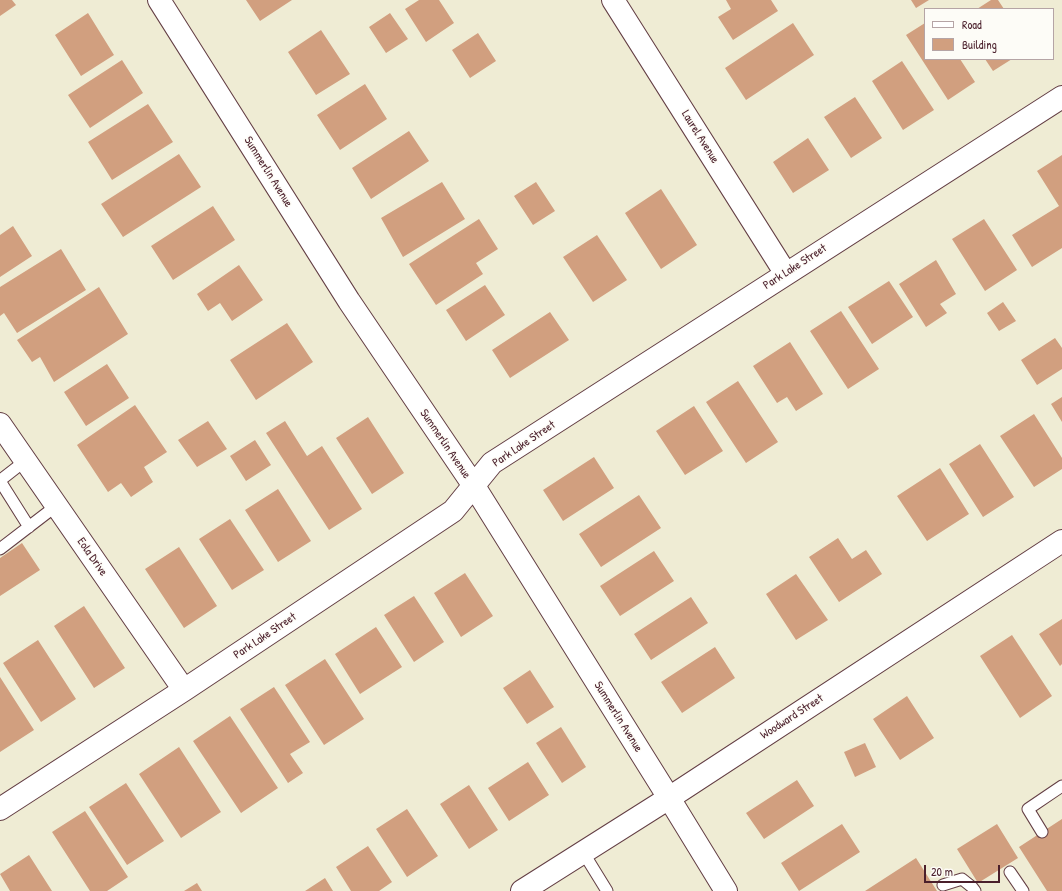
<!DOCTYPE html>
<html>
<head>
<meta charset="utf-8">
<style>
	body { margin:0 }
	#map { position:relative; width:1062px; height:891px; overflow:hidden; background:#efecd4; font-family:"Patrick Hand",sans-serif }
	canvas { display:block }
	.legend { position:absolute; left:924px; top:8px; width:130px; height:52px; box-sizing:border-box; background:#fdfcf7; border:1px solid #b5a4a5; margin:0; padding:5px 7px; list-style:none; font-size:12px; color:#4a1f2b }
	.legend li { display:flex; align-items:center; gap:8px; height:20px }
	.legend b { width:20px; border:1px solid #b5a4a5 }
	.scale { position:absolute; left:924px; top:865px; width:76px; height:18px; box-sizing:border-box; border:2px solid #4a1f2b; border-top:0; padding-left:5px; font-size:12px; line-height:14px; white-space:nowrap; color:#4a1f2b; -webkit-text-stroke:3px #fdfcf7; paint-order:stroke }
</style>
</head>
<body>
<div id="map">
<canvas width="1062" height="891"></canvas>
<ul class="legend">
<li><b style="height:5px;background:#fff"></b>Road</li>
<li><b style="height:11px;background:#d19f7f"></b>Building</li>
</ul>
<div class="scale">20 m</div>
</div>
<script>
const ctx = document.querySelector('canvas').getContext('2d');
ctx.lineJoin = 'round';
function fillPath(path, color) {
  ctx.fillStyle = color;
  ctx.fill(path, 'evenodd');
}
function trace(path, color, width, dash) {
  ctx.strokeStyle = color;
  ctx.lineWidth = width;
  ctx.lineCap = dash ? 'butt' : 'round';
  ctx.setLineDash(dash || []);
  ctx.stroke(path);
}
function label(font, color, halo, rows, align = 'center') {
  ctx.font = font + ' "Patrick Hand",sans-serif';
  ctx.lineWidth = 3;
  ctx.setLineDash([]);
  ctx.textBaseline = 'middle';
  ctx.strokeStyle = halo;
  ctx.fillStyle = color;
  for (const [text, x, y, turn = 0] of rows) {
    ctx.save();
    ctx.translate(x, y);
    ctx.rotate((+turn || 0) * Math.PI / 180);
    ctx.textAlign = isNaN(turn) ? turn : align;
    if (halo) ctx.strokeText(text, 0, 0);
    ctx.fillText(text, 0, 0);
    ctx.restore();
  }
}
const building = new Path2D(`
	M0 0H12L16 5 0 16Z
	M246 0H292L260 21Z
	M419 0H439L454 23 426 42 405 9Z
	M726 0H771L778 11 733 40 718 17 731 9Z
	M911 0H929L916 8Z
	M991 0H998L1004 9H977Z
	M88 13 114 55 81 76 55 35Z
	M390 13 408 39 386 53 369 27Z
	M793 23 814 55 746 100 725 68Z
	M925 23V59H960L975 82 948 100 906 35Z
	M321 30 350 74 316 95 288 52Z
	M478 33 496 61 470 78 452 50Z
	M985 59H1012L993 71Z
	M122 60 143 93 90 128 68 95Z
	M902 61 934 110 903 130 872 81Z
	M365 84 387 119 340 150 317 115Z
	M855 97 882 138 851 158 824 117Z
	M148 104 173 142 112 180 88 142Z
	M409 131 429 161 371 199 352 168Z
	M808 138 829 170 793 193 773 162Z
	M179 154 201 187 123 237 101 204Z
	M1062 155V248L1032 267 1012 235 1059 206 1037 171Z
	M442 182 465 219 403 257 381 218Z
	M536 182 555 211 533 225 514 196Z
	M661 189 697 245 661 269 625 213Z
	M213 206 235 240 173 280 151 246Z
	M479 219 498 249 476 263 483 274 436 305 409 264Z
	M984 219 1017 270 985 291 952 239Z
	M13 226 32 256 0 277V235Z
	M597 235 627 280 593 302 563 257Z
	M61 249 86 290 17 333 4 313 0 316V287Z
	M936 260 956 294 940 304 947 313 926 327 899 284Z
	M239 265 263 300 232 321 220 303 208 311 197 294Z
	M889 281 913 317 872 344 848 307Z
	M485 285 505 315 466 341 446 310Z
	M99 287 128 334 54 382 40 357 32 362 17 340Z
	M1003 302 1016 321 999 331 987 313Z
	M841 311 879 369 848 389 810 331Z
	M550 312 569 340 510 378 492 350Z
	M287 323 313 362 256 400 230 360Z
	M1055 338 1062 348V369L1037 385 1021 360Z
	M790 342 823 394 796 411 787 397 777 403 753 366Z
	M107 364 129 398 86 426 64 392Z
	M738 381 778 442 746 463 706 402Z
	M1062 397V422L1051 404Z
	M135 405 167 452 144 467 153 482 131 497 121 483 108 492 77 445Z
	M694 406 723 451 685 475 656 431Z
	M1034 414 1062 458V469L1034 487 1000 436Z
	M368 417 404 473 372 494 336 438Z
	M208 421 227 449 197 467 178 440Z
	M285 421 307 456 322 446 362 509 329 530 266 433Z
	M255 440 271 465 246 481 230 456Z
	M980 444 1014 497 983 517 949 464Z
	M594 457 614 488 563 521 543 490Z
	M940 468 969 514 927 541 897 496Z
	M278 489 311 541 278 562 245 510Z
	M639 495 661 528 601 567 579 534Z
	M230 519 264 570 232 590 199 539Z
	M838 538 852 559 866 550 882 574 839 602 809 557Z
	M22 543 40 570 0 596V558Z
	M179 547 217 606 184 628 145 569Z
	M654 551 674 581 620 616 600 586Z
	M465 573 493 616 461 637 434 593Z
	M796 574 828 620 796 640 766 594Z
	M414 596 444 642 414 662 384 615Z
	M691 597 708 623 651 660 634 634Z
	M84 606 125 668 94 688 54 626Z
	M1062 619V664L1060 666 1039 634Z
	M376 627 402 667 360 694 335 654Z
	M1012 635 1052 696 1020 718 980 656Z
	M38 640 76 699 41 722 3 663Z
	M715 647 735 678 682 713 661 682Z
	M325 659 364 719 324 745 285 685Z
	M530 670 554 707 527 724 503 688Z
	M0 677 34 730 0 752Z
	M274 687 310 742 290 754 303 773 288 783 240 709Z
	M907 696 934 738 900 760 873 719Z
	M230 716 278 788 241 813 193 741Z
	M561 727 586 767 562 783 536 743Z
	M865 743 876 767 855 777 844 752Z
	M179 747 221 812 181 838 139 774Z
	M528 762 549 795 509 821 488 788Z
	M797 780 814 806 764 839 746 813Z
	M126 783 164 841 127 865 89 807Z
	M469 785 498 830 469 849 440 804Z
	M407 809 438 856 407 877 376 829Z
	M85 811 128 877 107 891H90L52 832Z
	M1062 819V891H1047L1019 847Z
	M842 824 860 852 799 891 781 863Z
	M997 824 1018 858 978 883 957 849Z
	M368 846 392 882 379 891H351L336 867Z
	M29 855 52 891H10L0 874Z
	M916 858 937 891H865Z
	M325 878 333 891H305Z
	M197 883 202 891H184Z`);
const lane = new Path2D(`
	M0 480 2 479 25 461
	M0 481 29 527
	M0 549 56 506
	M1042 832 1028 809 1062 786
	M583 852 607 891
	M1010 872 1023 891
	M943 885 962 879 972 887 975 891`);
const street = new Path2D(`
	M159 0 349 301 474 486 669 798 726 891
	M613 0 786 274
	M0 424 184 690
	M0 809 184 690 453 511 492 463 1062 97
	M522 891 669 798 1062 541`);
const streetNames = [
	["Laurel Avenue",700,137,58],
	["Summerlin Avenue",268,172,58],
	["Park Lake Street",795,267,-33],
	["Summerlin Avenue",445,444,56],
	["Park Lake Street",524,444,-34],
	["Eola Drive",92,557,55],
	["Park Lake Street",265,636,-34],
	["Summerlin Avenue",618,717,58],
	["Woodward Street",792,717,-33]
];
fillPath(building, '#d19f7f');
trace(lane, '#633e44', 13);
trace(street, '#633e44', 24);
trace(lane, '#fff', 11);
trace(street, '#fff', 22);
label('12px', '#4a1f2b', '#fdfcf7', streetNames);
</script>
</body>
</html>
